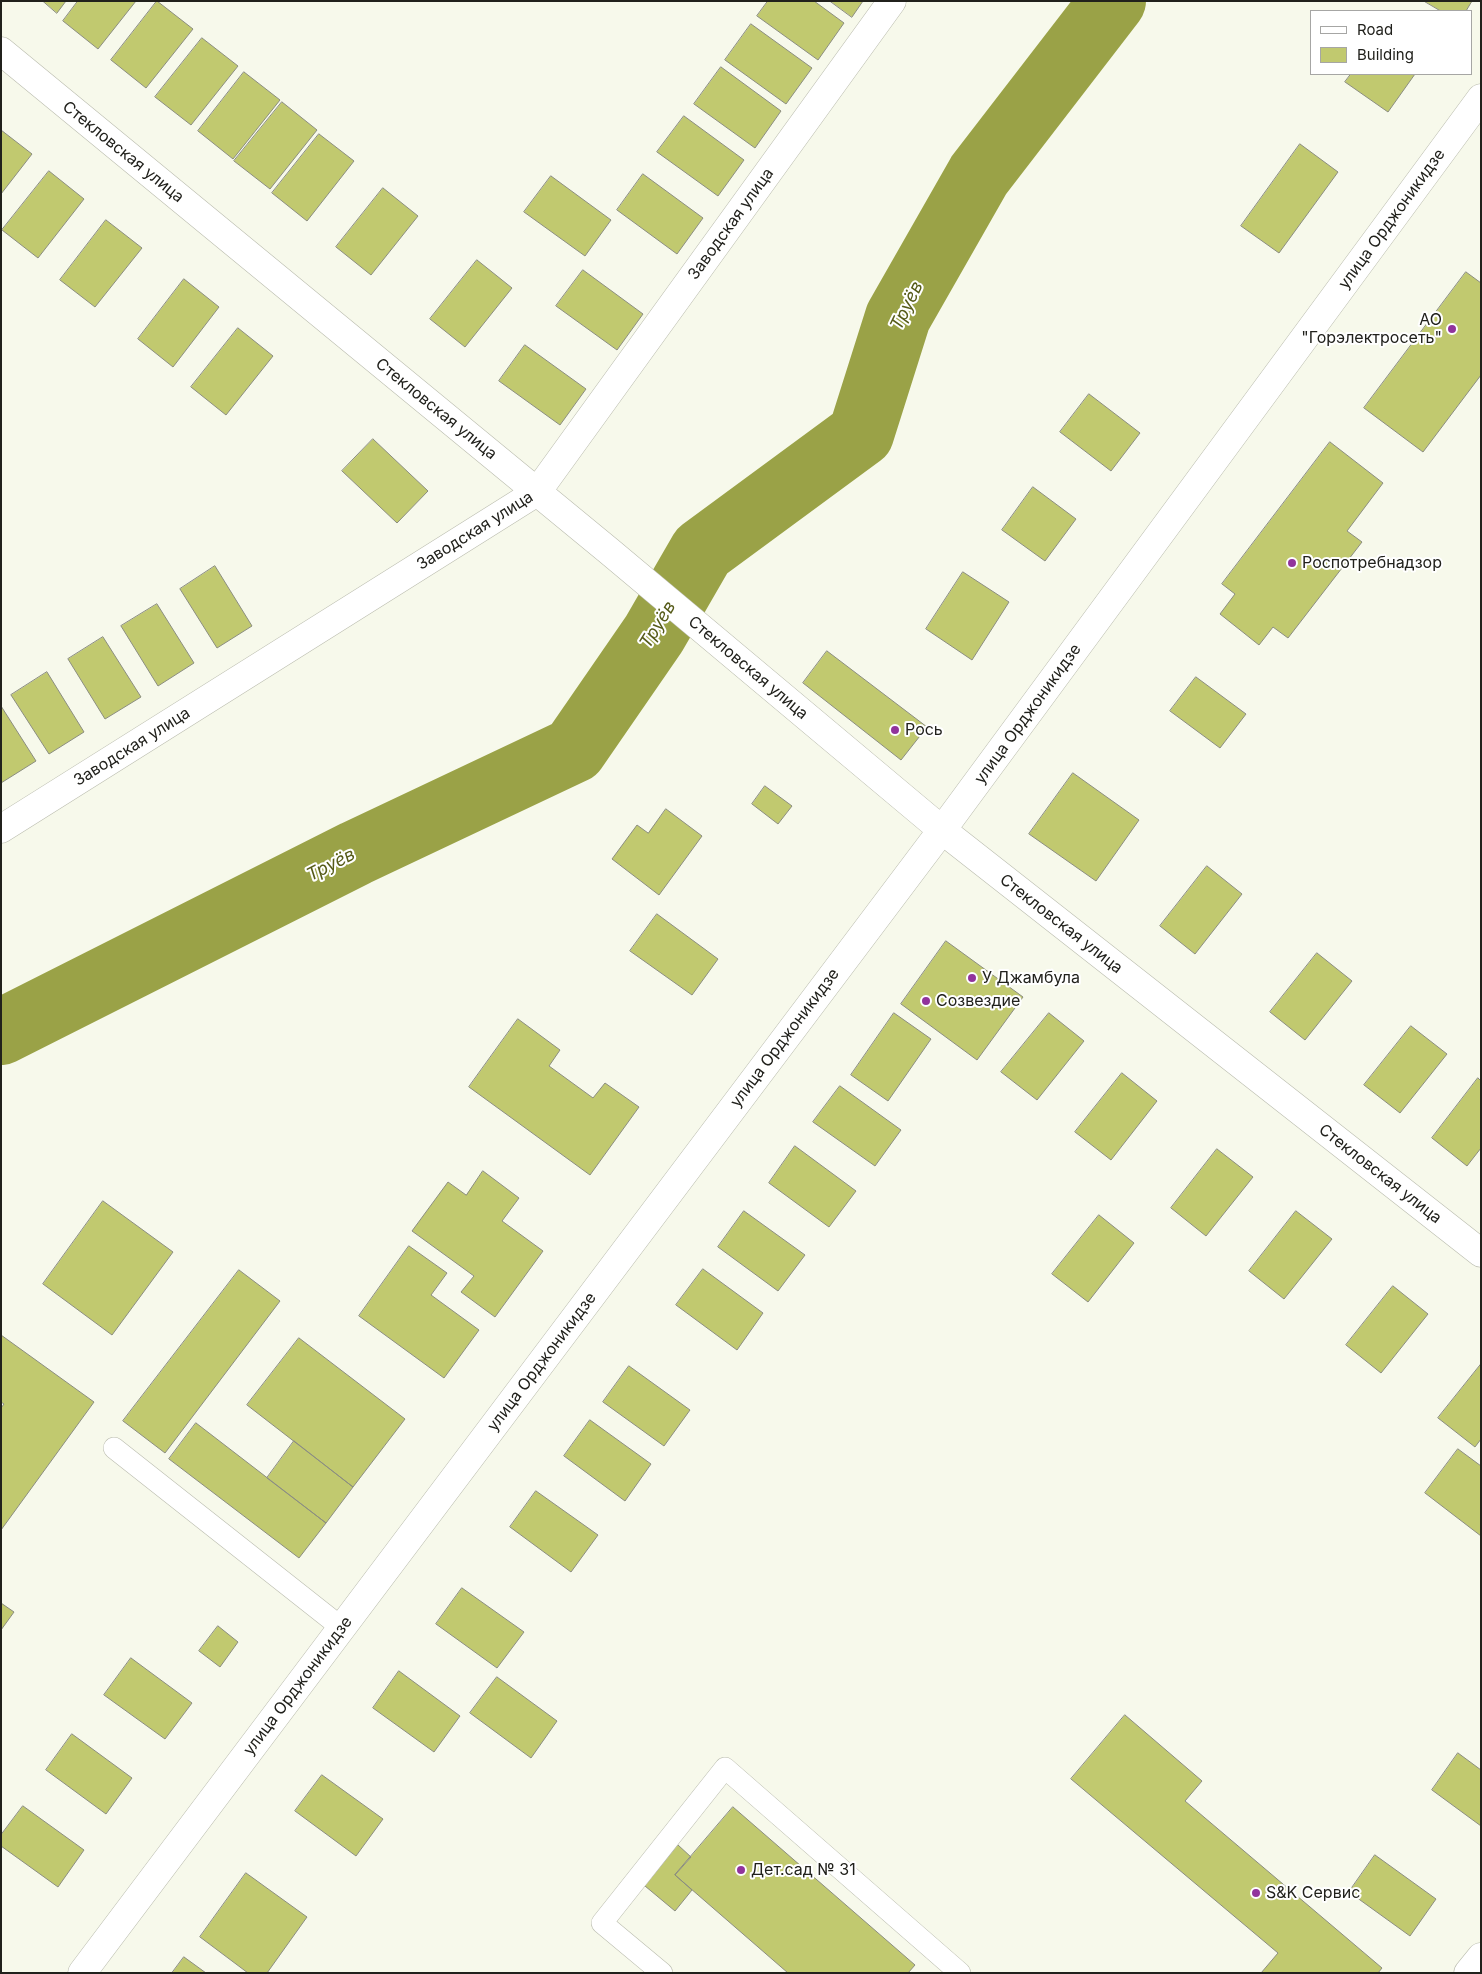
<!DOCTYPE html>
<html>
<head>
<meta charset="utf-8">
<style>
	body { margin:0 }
	#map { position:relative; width:1482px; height:1974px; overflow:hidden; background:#f7f9eb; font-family:Inter,sans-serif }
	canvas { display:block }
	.frame { position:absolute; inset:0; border:2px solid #21211c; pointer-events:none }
	.legend { position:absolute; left:1310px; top:10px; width:162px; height:65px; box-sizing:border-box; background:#fff; border:1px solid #a6a6a4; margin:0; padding:6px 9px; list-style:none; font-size:15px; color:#21211c }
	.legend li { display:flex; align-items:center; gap:10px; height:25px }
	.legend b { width:25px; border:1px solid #a6a6a4 }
</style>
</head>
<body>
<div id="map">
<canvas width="1482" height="1974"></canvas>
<div class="frame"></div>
<ul class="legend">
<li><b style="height:6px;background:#fff"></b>Road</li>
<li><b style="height:14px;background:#c1c96f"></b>Building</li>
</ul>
</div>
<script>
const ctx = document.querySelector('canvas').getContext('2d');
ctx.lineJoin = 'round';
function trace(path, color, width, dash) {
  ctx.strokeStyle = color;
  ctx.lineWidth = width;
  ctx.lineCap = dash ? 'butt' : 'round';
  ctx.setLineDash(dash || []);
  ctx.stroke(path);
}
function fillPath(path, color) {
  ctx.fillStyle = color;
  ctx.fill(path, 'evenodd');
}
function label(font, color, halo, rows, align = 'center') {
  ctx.font = font + ' Inter,sans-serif';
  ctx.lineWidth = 4;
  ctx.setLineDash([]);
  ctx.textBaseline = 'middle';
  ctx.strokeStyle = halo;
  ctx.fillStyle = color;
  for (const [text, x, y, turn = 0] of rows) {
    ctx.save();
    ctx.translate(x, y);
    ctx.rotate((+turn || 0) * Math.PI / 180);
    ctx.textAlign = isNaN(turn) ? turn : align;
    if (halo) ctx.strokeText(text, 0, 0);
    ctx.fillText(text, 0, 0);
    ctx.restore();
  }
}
const river = new Path2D(`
	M1 1032 356 853 574 750 654 634 702 551 861 434 898 317 979 175 1113 1`);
const building = new Path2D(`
	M43 1H66L57 13Z
	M78 1H136L98 49 63 21Z
	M157 1 193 29 146 88 111 60Z
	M768 1H814L844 23 818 60 757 16Z
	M830 1H863L852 17Z
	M1424 1H1472L1466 11H1441Z
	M751 24 812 68 786 104 725 60Z
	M202 38 238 66 191 125 155 97Z
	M721 67 781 111 755 148 694 104Z
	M244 72 280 100 233 159 198 131Z
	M1351 74H1415L1388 112 1345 82Z
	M282 102 317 130 270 189 234 161Z
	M684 116 744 160 718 196 657 152Z
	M1 130 32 154 1 194Z
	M319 134 354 161 307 221 272 193Z
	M1300 144 1338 172 1279 253 1241 226Z
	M49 171 84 199 38 258 2 230Z
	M643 174 703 218 677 254 617 210Z
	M551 176 611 220 585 256 524 212Z
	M383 188 418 216 371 275 336 247Z
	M106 220 142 248 95 307 60 280Z
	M477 260 512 288 465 347 430 319Z
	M583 270 643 314 617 350 556 306Z
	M1466 272 1481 283V375L1423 452 1364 408Z
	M184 279 219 307 173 367 138 339Z
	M238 328 273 356 226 415 191 387Z
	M525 345 586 389 560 425 499 381Z
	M1089 394 1140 433 1111 471 1060 432Z
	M373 439 428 491 397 523 342 471Z
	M1330 442 1383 483 1347 531 1362 542 1288 638 1273 627 1259 645 1220 614 1235 594 1222 584Z
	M1033 487 1076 519 1045 561 1002 530Z
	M215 566 252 626 217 648 180 589Z
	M963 572 1009 602 972 660 926 629Z
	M157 604 194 663 158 686 121 626Z
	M103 637 141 697 105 719 68 659Z
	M827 651 927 727 901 760 803 683Z
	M47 672 84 732 49 754 11 695Z
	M1196 677 1246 714 1220 748 1170 711Z
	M1 706 36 761 1 783Z
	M1073 773 1139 820 1096 881 1029 834Z
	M765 786 792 806 778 824 752 804Z
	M666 809 702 836 659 895 612 859 637 825 648 833Z
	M1207 866 1242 894 1195 954 1160 926Z
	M657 914 718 959 692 995 630 951Z
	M946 941 1023 997 977 1060 901 1004Z
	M1317 953 1352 981 1305 1040 1270 1012Z
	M894 1013 931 1039 888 1101 851 1075Z
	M1049 1013 1084 1041 1037 1100 1001 1072Z
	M518 1019 560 1050 549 1066 593 1098 605 1083 639 1107 590 1175 469 1087Z
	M1411 1026 1447 1054 1400 1113 1364 1085Z
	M1122 1073 1157 1101 1111 1160 1075 1132Z
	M1478 1078 1481 1081V1148L1467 1166 1432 1138Z
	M840 1086 901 1130 875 1166 813 1122Z
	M795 1146 856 1191 829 1227 769 1183Z
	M1217 1149 1253 1177 1206 1236 1171 1208Z
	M483 1171 519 1198 502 1221 543 1251 495 1317 461 1292 474 1276 412 1231 448 1182 466 1195Z
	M103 1201 173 1252 112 1335 43 1284Z
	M744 1211 805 1255 778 1291 718 1247Z
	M1296 1211 1332 1239 1284 1299 1249 1271Z
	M1099 1215 1134 1243 1088 1302 1052 1274Z
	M409 1246 447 1273 431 1295 479 1330 444 1378 359 1316Z
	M703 1269 763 1313 737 1350 676 1305Z
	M239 1270 280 1301 165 1453 123 1421Z
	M1393 1286 1428 1314 1381 1373 1346 1345Z
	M1 1335 94 1402 1 1530V1408L4 1404 1 1402Z
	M299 1338 405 1419 353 1487 247 1405Z
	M1481 1364V1439L1475 1447 1438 1418Z
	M629 1366 690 1410 664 1446 603 1402Z
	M590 1420 651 1464 625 1501 564 1456Z
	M196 1423 326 1523 299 1558 169 1459Z
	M294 1441 353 1487 326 1523 267 1478Z
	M1458 1449 1481 1466V1536L1425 1493Z
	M536 1491 598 1535 571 1572 510 1527Z
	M462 1588 524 1632 497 1668 436 1624Z
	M1 1603 14 1612 1 1630Z
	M218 1626 238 1642 220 1667 199 1651Z
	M131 1658 192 1703 165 1739 104 1695Z
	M399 1671 460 1716 434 1752 373 1708Z
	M497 1677 557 1721 531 1758 470 1713Z
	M1125 1715 1202 1781 1185 1801 1382 1968 1378 1973H1261L1278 1953 1071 1779Z
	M72 1734 132 1778 106 1814 46 1770Z
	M1458 1753 1481 1770V1826L1432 1790Z
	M322 1775 383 1819 356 1856 295 1811Z
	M23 1806 84 1850 58 1887 1 1846V1835Z
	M733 1807 915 1965 908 1973H788L675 1875Z
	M678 1845 691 1857 675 1875 692 1890 675 1911 645 1886Z
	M1375 1855 1436 1899 1410 1936 1349 1892Z
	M246 1873 307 1917 267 1973H248L200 1937Z
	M184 1957 206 1973H172Z`);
const lane = new Path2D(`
	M114 1448 342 1628
	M662 1973 602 1923 725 1768 960 1973`);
const street = new Path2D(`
	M1 51 609 551 942 830
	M1 829 537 492 892 1
	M82 1973 942 830 1481 98
	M1468 1973 1481 1957`);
const secondary = new Path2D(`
	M942 830 1481 1253`);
const markers = [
	[1452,329,5,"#91339c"],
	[1292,563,5,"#91339c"],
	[895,730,5,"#91339c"],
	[972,978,5,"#91339c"],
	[926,1001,5,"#91339c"],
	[741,1870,5,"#91339c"],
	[1256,1893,5,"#91339c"]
];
const streetNames = [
	["Стекловская улица",123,152,39],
	["улица Орджоникидзе",1392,219,-54],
	["Заводская улица",731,224,-54],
	["Стекловская улица",436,409,39],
	["Заводская улица",475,531,-32],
	["Стекловская улица",748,668,40],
	["улица Орджоникидзе",1028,714,-54],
	["Заводская улица",132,747,-32],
	["Стекловская улица",1061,924,38],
	["улица Орджоникидзе",785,1038,-53],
	["Стекловская улица",1380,1174,38],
	["улица Орджоникидзе",542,1362,-53],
	["улица Орджоникидзе",298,1686,-53]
];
const poiNames = [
	["АО",1442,320,"right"],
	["\"Горэлектросеть\"",1442,338,"right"],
	["Роспотребнадзор",1302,563],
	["Рось",905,730],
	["У Джамбула",982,978],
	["Созвездие",936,1001],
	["Дет.сад № 31",751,1870],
	["S&K Сервис",1266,1893]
];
const waterNames = [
	["Труёв",907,306,-64],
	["Труёв",658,625,-58],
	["Труёв",331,865,-27]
];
trace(river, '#9aa247', 66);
fillPath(building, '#c1c96f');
trace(building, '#8b8d80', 1);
trace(lane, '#b9bbad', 22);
trace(street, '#b9bbad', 29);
trace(secondary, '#b9bbad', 29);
trace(lane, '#fff', 21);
trace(street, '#fff', 28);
trace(secondary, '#fff', 28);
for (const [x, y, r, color] of markers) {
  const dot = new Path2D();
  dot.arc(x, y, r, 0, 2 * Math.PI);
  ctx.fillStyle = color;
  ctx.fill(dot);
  trace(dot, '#fff', 2);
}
label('16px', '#21211c', '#fff', streetNames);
label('16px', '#21211c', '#fff', poiNames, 'left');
label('italic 18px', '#565b19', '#fff', waterNames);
</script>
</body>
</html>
